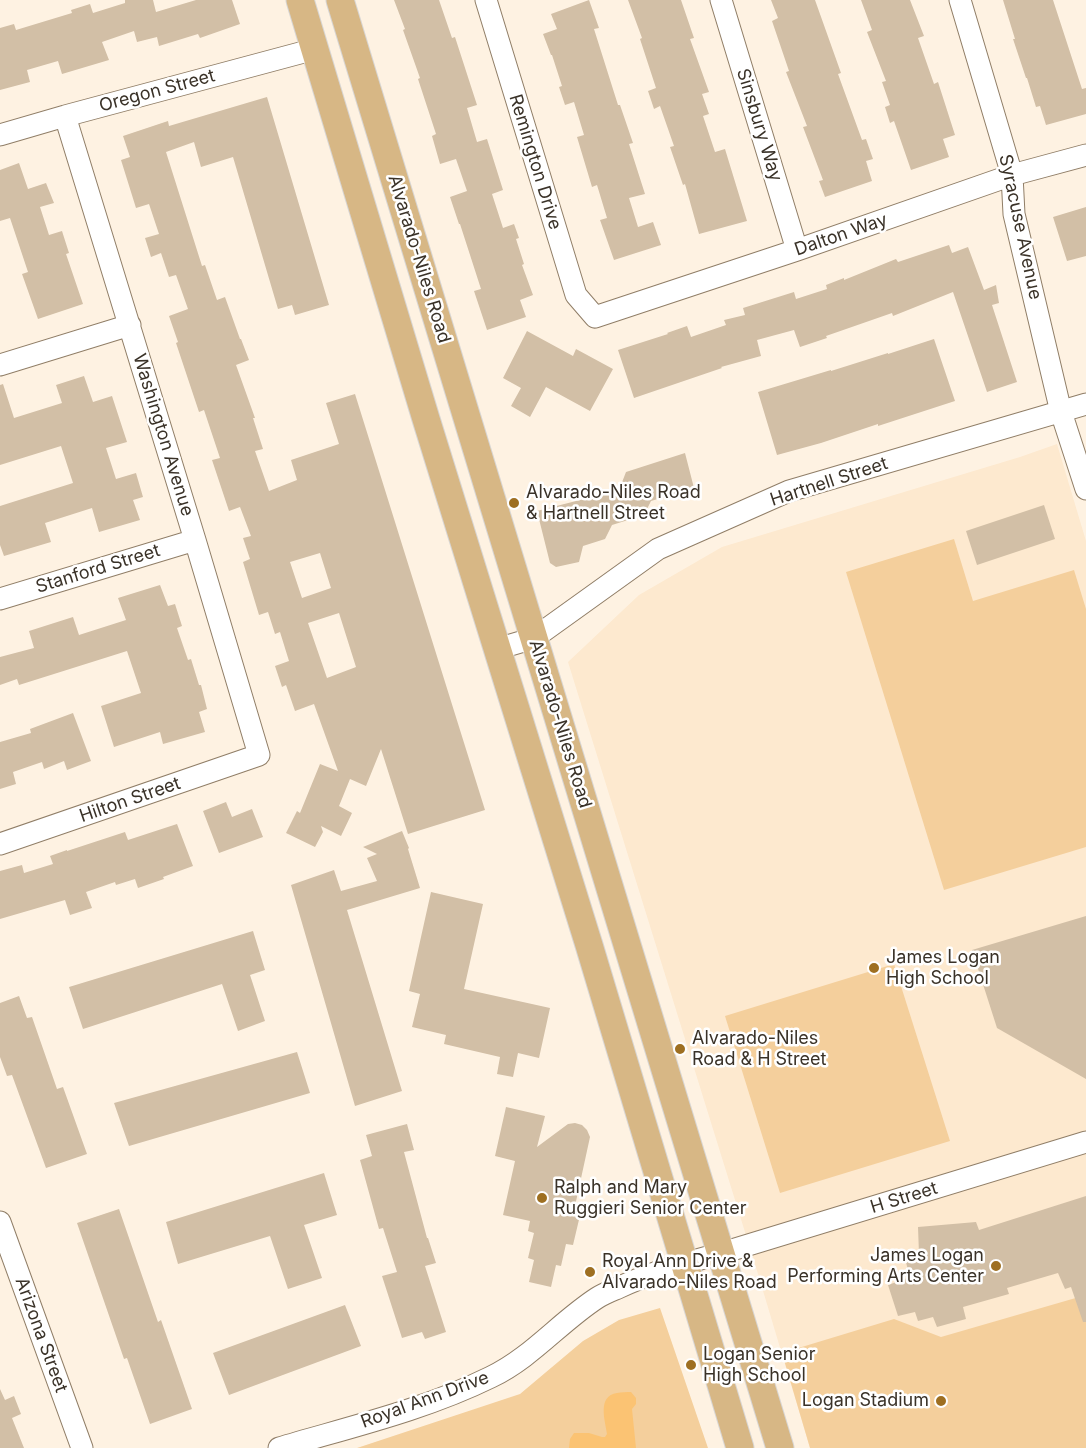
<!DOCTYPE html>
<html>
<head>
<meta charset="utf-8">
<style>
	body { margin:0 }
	canvas { display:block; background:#fef2e2 }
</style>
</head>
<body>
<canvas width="1086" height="1448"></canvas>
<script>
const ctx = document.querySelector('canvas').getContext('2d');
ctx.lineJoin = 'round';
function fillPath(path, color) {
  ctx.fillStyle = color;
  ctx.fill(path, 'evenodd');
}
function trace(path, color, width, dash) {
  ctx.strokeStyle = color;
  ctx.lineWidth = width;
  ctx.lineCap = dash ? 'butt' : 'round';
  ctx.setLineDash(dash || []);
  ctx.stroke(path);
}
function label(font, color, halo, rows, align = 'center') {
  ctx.font = font + ' Inter,sans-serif';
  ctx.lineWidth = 5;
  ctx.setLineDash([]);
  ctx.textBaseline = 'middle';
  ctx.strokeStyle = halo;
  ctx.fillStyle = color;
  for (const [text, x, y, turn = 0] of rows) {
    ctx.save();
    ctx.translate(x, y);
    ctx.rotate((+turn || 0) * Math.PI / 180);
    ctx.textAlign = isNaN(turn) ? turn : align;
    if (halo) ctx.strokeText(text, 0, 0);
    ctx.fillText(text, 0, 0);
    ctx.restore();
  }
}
const built = new Path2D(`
	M1057 444 1086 541V1448H810L758 1274 568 662 639 595 722 547 1020 457Z`);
const green = new Path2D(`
	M954 539 973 601 1074 570 1086 609V847L944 890 846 572Z
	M894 964 950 1141 780 1193 725 1016Z
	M1086 1295V1448H810L782 1353 894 1319 941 1337Z
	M660 1308 708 1448H357L520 1394 583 1341 619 1320Z`);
const water = new Path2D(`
	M631 1392 636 1398V1404L632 1409 636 1448H569L570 1439 574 1433H589L602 1437H605L607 1434C605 1420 597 1396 617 1393 621 1392 627 1392 631 1392Z`);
const building = new Path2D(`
	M125 0H153L156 12 196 0H232L240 24 200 38 198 34 159 46 157 37 137 42 134 31 102 42 109 60 62 74 58 61 27 70 30 82 0 90V28L14 24 16 30 72 13 71 10 90 4 93 13 125 3Z
	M394 0H439L452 38 455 37 477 105 467 108 477 142 487 139 503 190 492 194 503 228 514 224 519 238 516 239 524 264 522 265 533 295 520 300 526 317 487 330 474 291 481 289 460 224H459L450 197 467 191 456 159 440 164 432 136 436 134 418 79 420 78 403 30 405 29Z
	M589 0 599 28 594 29 618 105H620L633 143 629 144 645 194 629 198 638 227 653 222 661 245 614 260 600 220 607 218 597 185 592 187 577 137 584 135 574 102 565 105 559 87 562 86 552 55H551L543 34 557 29 551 14Z
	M628 0H681L694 38 690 39 709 92 702 94 709 114 703 116 715 152 725 149 747 221 699 234 685 184 683 185 670 147 674 146 660 106 654 109 648 91 656 88 640 39 642 38Z
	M771 0H815L841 73 838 74 862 140 866 139 873 159 866 161 872 181 825 197 819 181 823 180 803 127 807 126 786 72 789 71 772 21 778 18Z
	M861 0H910L924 36 918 38 934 84 938 82 955 135 943 139 949 157 911 170 894 121 890 123 885 107 890 105 882 82 886 81 867 32 872 30Z
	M1003 0H1053L1082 89 1086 88V114L1046 125 1040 106 1036 107 1027 78H1026L1013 39H1015Z
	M267 97 329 305 295 315 292 305 278 309 233 157 201 167 194 142 166 152 202 266 205 265 217 300 225 297 240 339H241L249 360 236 365 255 418H253L263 449 255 451 269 491 297 480 291 460 339 444 326 403 355 394 485 810 408 834 381 749 366 786 350 779 339 806 352 813 341 836 321 826 323 832 315 847 286 833 297 811 300 813 320 764 338 771 314 704 295 711 286 685 282 687 275 666 289 661 280 632 275 634 268 612 259 615 243 562 250 559 243 538 251 536 240 507 229 511 212 460 220 458 204 410 199 412 176 343 178 342 169 316 188 309 176 275 169 277 161 253 151 257 145 238 159 234 149 204 136 208 121 160 130 157 123 136 168 121 169 126ZM320 553 331 588 302 598 290 562ZM339 613 356 667 327 678 308 623Z
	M19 163 28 189 46 183 54 203 40 207 49 235 62 231 69 253 66 254 83 304 38 319 22 274 28 272 10 218 0 221V170Z
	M1086 207V256L1067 261 1053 217Z
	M949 245 952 253 968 247 984 290 996 285 999 303 992 305 1017 382 987 392 953 292 893 316 892 313 826 336 827 338 800 347 794 330 757 340 761 356 721 367 722 368 634 398 618 350 668 334 667 333 687 326 691 337 726 325 724 320 745 315 743 308 794 292 796 299 827 289 826 285 844 278V280L896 259 898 262Z
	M527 331 573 356 576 349 613 369 590 411 546 387 530 417 511 406 521 388 503 378Z
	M934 339 955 401 878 426V424L821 443 777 455 758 392 831 370V371L888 353V354Z
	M84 376 93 402 112 396 127 442 106 448 116 479 136 473 143 497 133 500 140 520 99 532 92 508 45 523 51 542 4 556 0 545V506L73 483 61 446 0 465V385L3 384 14 418 62 403 56 385Z
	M685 453 694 488 651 501 644 515 612 525 605 539 583 546 579 562 556 567 550 563 537 511 619 490 626 472Z
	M1044 505 1055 539 977 565 966 531Z
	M160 585 168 606 175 604 182 626 177 628 188 660 191 659 199 685H201L207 709 199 712 205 732 163 744 160 732 114 747 101 706 141 693 127 651 19 685 17 679 0 685V657L34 648 29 631 73 617 79 635 126 620 118 598Z
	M73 713 91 761 67 770 64 761 44 769 42 762 13 772 16 784 0 789V742L31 733 30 729Z
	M226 802 232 817 252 809 263 837 219 853 203 811Z
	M177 824 193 866 163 877 164 879 138 888 135 879 116 885 115 882 86 892 92 908 70 915 65 900 0 919V871L22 865 24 873 53 864 50 856 67 850V851L125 832 128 840Z
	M402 831 409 848 408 849 420 888 347 910 402 1091 355 1106 291 885 334 870 341 891 377 881 367 858 377 854 363 847Z
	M431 892 483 904 464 989 550 1008 539 1058 518 1053 513 1077 497 1074 500 1057 444 1044 446 1035 412 1027 420 994 409 991Z
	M1086 916V1079L997 1028 972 950Z
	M253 931 265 970 250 975 265 1021 238 1031 222 984 83 1029 69 987Z
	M19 996 27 1018 32 1017 57 1089 63 1087 87 1154 46 1168 12 1075 7 1076 0 1057V1003Z
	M297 1052 310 1093 129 1146 114 1103Z
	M506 1107 545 1116 537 1147 568 1124 575 1123 582 1125 587 1130 590 1137 575 1206 582 1207 573 1245 566 1244 561 1266 556 1265 551 1287 529 1282 534 1260 528 1258 534 1233 528 1231 530 1221 503 1215 515 1161 495 1156Z
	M407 1124 414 1150 404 1152 427 1238H428L436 1263 425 1266 446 1332 425 1339 422 1332 402 1338 382 1276 397 1272 383 1228 379 1229 360 1160 372 1156 366 1135Z
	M324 1173 337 1215 304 1225 322 1278 288 1289 270 1236 178 1264 166 1222Z
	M1086 1196V1322H1083L1071 1287 1065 1289 1058 1273 1007 1288 1009 1294 963 1307 966 1319 937 1327 933 1317 918 1321 915 1312 898 1316 888 1285 910 1277 905 1259 919 1254 918 1227 976 1222 979 1230Z
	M119 1209 158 1322 161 1320 192 1409 150 1424 127 1358 124 1359 77 1223Z
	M345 1305 361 1346 229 1395 213 1353Z
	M0 1389 5 1400 14 1396 21 1414 12 1418 24 1448H0Z`);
const minor = new Path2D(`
	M486 0 576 295 595 317 797 250 1012 175 1086 155
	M721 0 797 250
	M960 0 1012 175 1014 214 1061 412 1086 489
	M0 135 65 116 315 49
	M0 365 130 325
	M0 599 195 540
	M497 649 534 638 658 549 789 491 1086 404
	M0 844 259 755 195 540 65 116
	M0 1222 82 1448
	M279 1448C350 1427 424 1410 491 1377 531 1358 560 1322 597 1298 603 1294 611 1291 618 1288 651 1272 686 1263 722 1253L1086 1142`);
const major = new Path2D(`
	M300 0 426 419 589 945 740 1448
	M340 0 780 1448`);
const markers = [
	[514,503,6,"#9e6f21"],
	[874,968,6,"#9e6f21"],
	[680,1049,6,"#9e6f21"],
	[542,1198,6,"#9e6f21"],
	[996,1266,6,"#9e6f21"],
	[590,1272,6,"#9e6f21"],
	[691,1365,6,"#9e6f21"],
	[941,1401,6,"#9e6f21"]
];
const streetNames = [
	["Oregon Street",157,91,-15],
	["Sinsbury Way",759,125,73],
	["Remington Drive",535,162,73],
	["Syracuse Avenue",1020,227,78],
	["Dalton Way",841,235,-19],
	["Alvarado-Niles Road",419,259,73],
	["Washington Avenue",163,435,73],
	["Hartnell Street",829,482,-18],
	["Stanford Street",98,569,-17],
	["Alvarado-Niles Road",560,724,73],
	["Hilton Street",130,800,-19],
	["H Street",904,1198,-17],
	["Arizona Street",41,1335,70],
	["Royal Ann Drive",425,1400,-20]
];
const poiNames = [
	["Alvarado-Niles Road",526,493],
	["& Hartnell Street",526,514],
	["James Logan",886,958],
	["High School",886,979],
	["Alvarado-Niles",692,1039],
	["Road & H Street",692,1060],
	["Ralph and Mary",554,1188],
	["Ruggieri Senior Center",554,1209],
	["James Logan",984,1256,"right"],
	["Performing Arts Center",984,1277,"right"],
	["Royal Ann Drive &",602,1262],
	["Alvarado-Niles Road",602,1283],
	["Logan Senior",703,1355],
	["High School",703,1376],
	["Logan Stadium",929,1401,"right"]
];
fillPath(built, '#fde9cf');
fillPath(green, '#f4cf9c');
fillPath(water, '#fbc373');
fillPath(building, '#d2bfa6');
trace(minor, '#907e67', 23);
trace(major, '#d8d6d4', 29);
trace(minor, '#fff', 21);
trace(major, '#d7b785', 27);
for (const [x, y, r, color] of markers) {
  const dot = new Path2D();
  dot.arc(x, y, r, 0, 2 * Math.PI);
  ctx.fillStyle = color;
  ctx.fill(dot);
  trace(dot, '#fff', 2);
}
label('18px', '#3a3228', '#fff', streetNames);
label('18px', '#3a3228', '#fff', poiNames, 'left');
</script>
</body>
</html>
